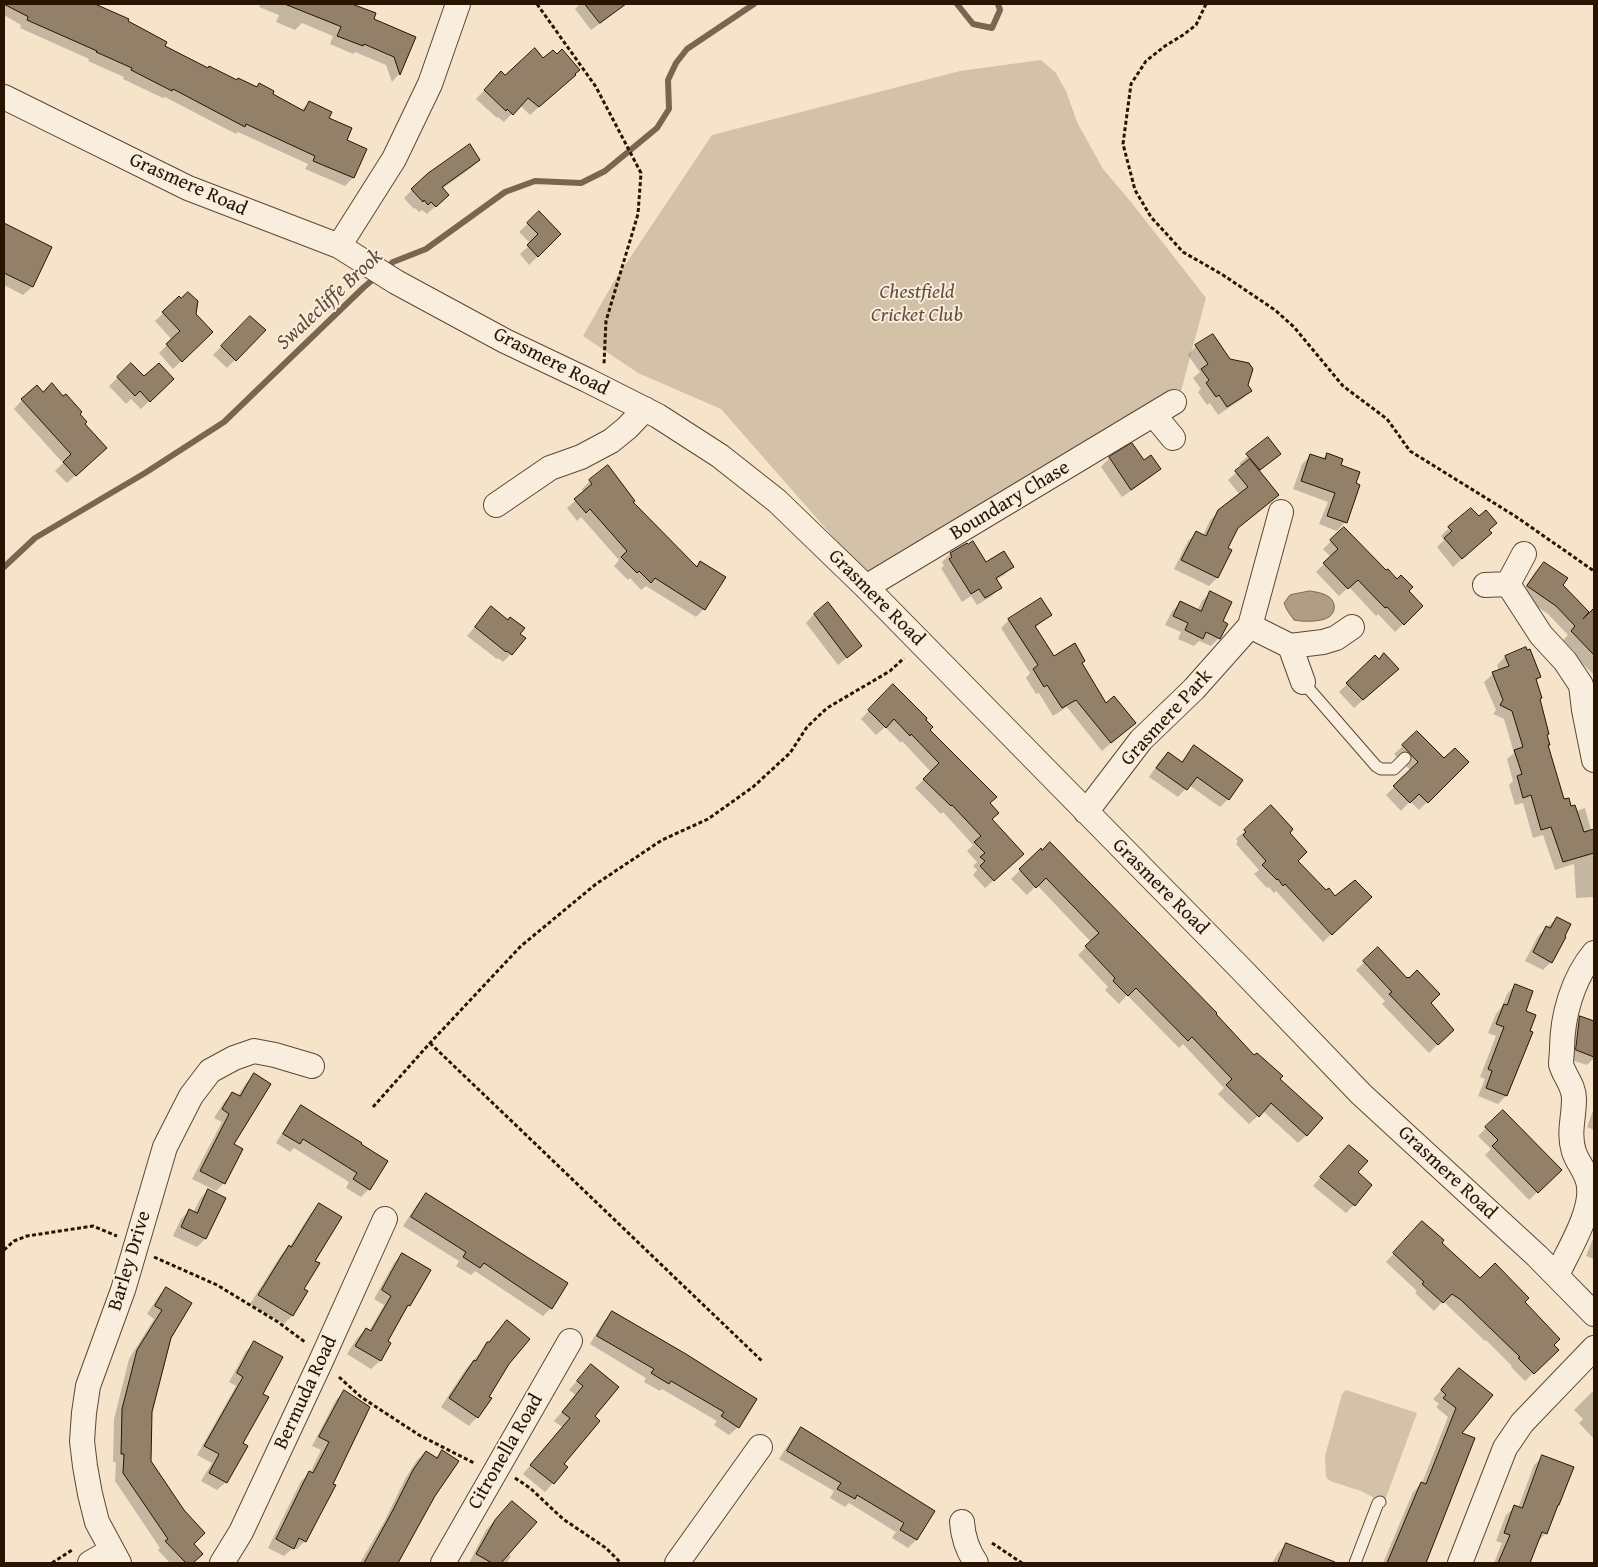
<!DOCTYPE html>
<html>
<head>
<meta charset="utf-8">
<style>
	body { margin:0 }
	#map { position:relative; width:1598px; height:1567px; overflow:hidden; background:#f6e4ca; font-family:"Gentium Book Plus",serif }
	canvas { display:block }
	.frame { position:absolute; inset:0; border:5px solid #281400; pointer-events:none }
</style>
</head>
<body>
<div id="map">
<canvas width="1598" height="1567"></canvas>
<div class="frame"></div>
</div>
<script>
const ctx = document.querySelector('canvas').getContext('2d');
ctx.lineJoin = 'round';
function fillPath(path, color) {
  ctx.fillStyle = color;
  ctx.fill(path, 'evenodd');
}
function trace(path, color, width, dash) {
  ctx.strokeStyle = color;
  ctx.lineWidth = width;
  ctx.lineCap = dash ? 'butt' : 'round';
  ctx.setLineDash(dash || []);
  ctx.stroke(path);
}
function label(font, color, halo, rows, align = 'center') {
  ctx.font = font + ' "Gentium Book Plus",serif';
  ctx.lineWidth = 4;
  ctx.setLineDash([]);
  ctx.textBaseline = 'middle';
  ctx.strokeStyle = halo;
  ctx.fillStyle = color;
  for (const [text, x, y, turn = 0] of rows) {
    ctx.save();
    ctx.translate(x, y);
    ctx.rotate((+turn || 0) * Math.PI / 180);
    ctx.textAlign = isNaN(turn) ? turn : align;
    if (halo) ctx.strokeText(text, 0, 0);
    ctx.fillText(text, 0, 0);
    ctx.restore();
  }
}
const green = new Path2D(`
	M1041 60 1056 73 1066 91 1077 122 1103 169 1131 202 1206 298 1178 402 870 579 721 409 638 373 583 336 613 283 712 135 960 71Z
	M1346 1390 1417 1413 1384 1503 1361 1491 1330 1481 1326 1477 1325 1456 1342 1394Z`);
const water = new Path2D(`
	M1310 591C1316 592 1324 593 1329 597 1336 602 1336 612 1329 617 1322 622 1302 622 1294 620L1287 610 1284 603 1290 595Z`);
const shadow = new Path2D(`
	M4 4H92L127 20 126 22 163 47 237 81 256 88 259 85 271 94 301 110 309 103 328 119 346 141 353 178 345 186 305 169 308 164 238 132 236 134 165 97 163 98 123 79 124 77 88 61 89 59 20 28 21 25 4 15Z
	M257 4H349L374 14 372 20 415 38 399 74 392 82 386 65 355 52 353 54 330 44 333 36 302 23 295 30 276 22 279 15 259 7 260 5Z
	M580 4H620L621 6 613 14 591 30 575 9Z
	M543 60 566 83 530 115 520 105 504 122 498 117 497 118 476 99 493 81Z
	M479 160 471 168 442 189 439 203 427 214 422 210 419 212 415 208 414 209 404 198 412 190Z
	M539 213 560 234 529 265 520 254 531 244 519 232Z
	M6 226 51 248 32 287 23 295 4 285V228Z
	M179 298 211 332 173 369 159 353 172 340 155 321Z
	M250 317 264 330 227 368 213 355Z
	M1196 346 1247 385 1250 390 1242 399 1218 415 1210 403 1207 405 1198 392 1201 389 1193 378 1200 372 1188 355Z
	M131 365 144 378 172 379 141 409 131 399 126 404 109 386Z
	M43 393 79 414 97 456 67 483 55 471 63 463 14 409 22 400Z
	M1268 439 1279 454 1258 472 1236 530 1226 549 1217 578 1209 586 1174 569 1188 541 1196 533 1203 536 1210 520 1240 495 1228 480 1242 467 1239 464Z
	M1132 445 1144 462 1159 469 1151 477 1122 497 1101 467 1109 458Z
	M1327 454 1339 465 1345 522 1337 531 1319 524 1328 502 1293 489 1302 464 1311 455 1322 459Z
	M590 481 631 503 696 567 700 562 704 609 696 617 646 586 641 590 630 578 628 580 614 566 619 560 581 517 577 521 567 508 584 493 582 489Z
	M1449 528 1488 530 1482 541 1453 567 1437 547 1444 540 1441 536Z
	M1344 529 1422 606 1395 632 1378 614 1376 616 1349 587 1339 596 1316 572 1331 557 1323 549Z
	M966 544 986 564 1013 567 1004 575 996 580 1000 587 992 596 977 605 971 596 962 602 941 568 944 566 942 562 950 554Z
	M1544 563 1594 625V675L1573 654 1575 652 1563 640 1568 635 1548 614 1520 595 1535 572Z
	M1210 593 1221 622 1219 638 1211 646 1199 641 1194 646 1178 639 1181 632 1165 625 1172 611 1180 603 1197 611 1202 601Z
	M491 608 518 634 511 654 503 662 498 658 497 659 467 636Z
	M814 614 861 646 838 665 806 623Z
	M1050 615 1035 628 1054 657 1081 664 1106 705 1134 723 1102 751 1067 707 1053 716 1039 693 1036 694 1026 678 1030 673 1001 628 1009 620Z
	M1525 649 1540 677 1536 681 1547 746 1564 801 1576 812 1579 810 1585 808 1594 841V897L1576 898 1574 864 1555 870 1543 835 1533 838 1523 803 1515 805 1509 785 1513 781 1507 759 1514 753 1504 719 1493 714 1496 710 1484 682 1493 674 1499 671 1497 665 1505 657Z
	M1375 657 1389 677 1354 708 1339 692Z
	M893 685 924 720 928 730 989 803 991 820 1014 862 985 888 973 875 977 870 973 866 977 862 967 851 973 845 943 812 941 814 915 788 931 772 902 741 901 743 885 727 876 735 861 719Z
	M1417 733 1444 760 1468 762 1419 810 1410 801 1401 811 1386 795 1411 771 1394 754Z
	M1195 747 1228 799 1220 807 1189 785 1178 797 1149 777 1159 762 1168 753 1181 763Z
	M1271 807 1288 833 1296 861 1326 892 1335 897H1370L1323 942 1276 891 1274 893 1269 887 1267 888 1254 874 1259 870 1236 844 1238 841 1236 839Z
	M1041 850 1278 1079 1307 1135 1298 1143 1263 1111 1249 1124 1218 1094 1224 1088 1183 1044 1179 1048 1127 995 1119 1004 1105 990 1108 987 1078 955 1091 942 1037 885 1027 895 1011 879Z
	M1557 918 1551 962 1543 970 1525 961 1538 936Z
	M1378 949 1429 1004 1444 1038 1429 1053 1382 1004 1385 1001 1356 970Z
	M1515 985 1524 1011 1528 1032 1531 1033 1506 1096 1498 1104 1478 1096 1485 1079 1480 1077 1496 1036 1488 1033 1496 1014 1501 1008 1507 994Z
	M1580 1017 1594 1022V1058L1587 1065 1568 1059 1572 1025Z
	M254 1075 232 1145 224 1183 216 1191 192 1179 222 1122 214 1118 224 1102 232 1094 237 1097 246 1083Z
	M301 1107 360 1143 369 1189 361 1197 346 1188 349 1182 294 1148 290 1152 276 1143 293 1115Z
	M1594 1108V1130L1587 1127Z
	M1503 1111 1560 1170 1529 1200 1485 1155 1491 1149 1478 1136Z
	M1338 1157 1356 1173 1354 1205 1346 1213 1313 1186Z
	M208 1190 224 1198 205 1239 197 1247 173 1236 181 1219 189 1211 193 1213 200 1199Z
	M427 1194 551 1308 543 1316 475 1271 471 1275 456 1266 459 1261 403 1226 418 1203Z
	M320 1204 313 1261 303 1289 306 1291 292 1316 284 1324 250 1304 281 1255 290 1246 311 1213Z
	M1414 1231 1440 1243 1480 1279 1523 1302 1552 1345 1557 1350 1525 1381 1511 1367 1512 1366 1486 1340 1485 1341 1443 1301 1434 1311 1415 1293 1417 1291 1386 1262Z
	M1594 1236V1259L1586 1256Z
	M402 1255 429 1271 387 1342 390 1344 380 1361 371 1369 347 1354 357 1338 366 1329 369 1331 384 1305 374 1299 394 1263Z
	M166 1288 170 1338 151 1412 150 1462 192 1544 201 1554 192 1563H170L158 1550 160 1548 115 1481 116 1462H113L114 1419 129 1359 154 1319 147 1314 158 1297Z
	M612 1313 686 1355 738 1427 729 1435 714 1425 717 1421 662 1389 660 1391 644 1382 646 1378 590 1344 604 1321Z
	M255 1343 261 1394 226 1482 217 1490 201 1481 212 1463 197 1455 236 1386 229 1382 246 1351Z
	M488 1343 508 1363 477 1417 469 1426 441 1407 465 1370Z
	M591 1365 593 1416 562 1464 553 1483 545 1492 523 1474 562 1427 554 1421 576 1395 569 1390Z
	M1459 1370 1460 1434 1474 1439 1425 1563H1383L1413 1492 1422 1483 1448 1417 1436 1407 1439 1404 1433 1399Z
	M1594 1390V1439L1579 1423 1583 1419 1574 1410Z
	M344 1391 305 1541 297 1549 293 1548 284 1556 268 1548 301 1481 310 1473 321 1450 312 1446 336 1400Z
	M801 1428 934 1512 916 1540 908 1548 892 1538 896 1532 849 1503 845 1507 830 1498 834 1491 779 1459 793 1437Z
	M442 1451 434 1495 397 1563H360L385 1520 405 1479 417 1460 426 1452 435 1459Z
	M1543 1457 1546 1533 1537 1542 1528 1563H1494L1502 1543 1496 1541 1506 1515 1515 1507 1518 1508 1534 1465Z
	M512 1502 508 1554 511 1556 507 1563H469L486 1530Z
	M1286 1544 1333 1562 1332 1563H1272L1278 1553Z`);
const stream = new Path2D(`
	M957 4 973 24 992 28 1000 10 998 4
	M4 567 35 538 145 473 224 422 363 288 393 262 426 249 505 192 535 181 581 183 605 171 657 128 669 109 668 80 676 63 687 49 754 4`);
const building = new Path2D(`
	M4 4H95L129 19 128 21 167 42 165 46 208 68 209 66 237 80 238 78 257 87 259 83 274 91 273 94 304 111 309 101 332 112 329 118 352 128 347 140 367 149 354 178 313 161 315 156 246 124 245 127 173 89 172 91 131 70 132 68 96 52 97 51 27 20 28 17Z
	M285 4H352L376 13 374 19 416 37 400 75 394 57 364 44 363 46 337 36 341 27Z
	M585 4H626L600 23Z
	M535 48 543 58 553 50 557 54 562 49 580 70 575 74 576 75 539 107 528 98 513 115 507 109 506 111 484 90 501 71 505 75Z
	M470 144 480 160 442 187 449 195 436 207 431 202 428 205 424 200 423 202 411 189 427 174Z
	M539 211 561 234 538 257 527 245 538 234 527 223Z
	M4 223 52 247 33 287 4 273Z
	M188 292 198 301 196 314 213 332 182 362 166 344 180 331 162 312 179 296 181 298Z
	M250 316 266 330 236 361 221 346Z
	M1213 334 1230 359 1249 363 1253 369 1248 385 1252 391 1227 407 1219 395 1216 397 1206 383 1209 380 1201 369 1208 364 1195 345Z
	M131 363 144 376 159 363 174 379 150 402 140 391 135 396 117 377Z
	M52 383 63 396 66 394 82 412 80 414 87 422 85 424 107 448 76 476 63 462 71 454 21 399 37 385 43 392Z
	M1268 437 1281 454 1260 470 1246 454Z
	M1132 443 1144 460 1151 455 1161 469 1131 490 1109 457Z
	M1327 453 1343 459 1341 465 1360 472 1356 483 1360 485 1347 523 1327 516 1335 493 1301 481 1310 454 1325 459Z
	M1250 459 1279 495 1238 528 1228 548 1232 550 1218 578 1181 560 1196 531 1206 536 1218 510 1248 487 1235 471Z
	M608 465 635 501 633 502 697 567 700 561 726 577 705 610 655 578 651 583 639 571 637 573 621 557 627 551 590 509 586 513 574 499 592 484 589 480Z
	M1471 508 1479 516 1486 510 1497 523 1489 530 1492 533 1462 559 1444 538 1452 531 1448 527Z
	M1344 527 1386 570 1388 569 1397 579 1401 575 1413 587 1409 591 1423 606 1404 625 1387 607 1385 608 1358 580 1348 589 1323 563 1338 549 1330 540Z
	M973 541 986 562 1004 551 1014 567 996 578 1002 588 985 598 979 589 971 594 949 559 952 557 950 553 967 543 968 544Z
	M1544 562 1568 578 1563 585 1589 612 1583 619 1594 608V655L1571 631 1575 626 1556 606 1527 586Z
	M1210 591 1232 602 1223 621 1228 624 1220 639 1206 632 1203 639 1185 630 1188 623 1173 616 1180 601 1201 611Z
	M1041 598 1052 615 1035 626 1054 656 1075 643 1085 661 1082 663 1106 703 1114 696 1136 723 1111 743 1076 700 1062 708 1047 685 1044 687 1033 669 1038 665 1008 619Z
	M828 602 862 646 847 658 814 614Z
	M491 606 508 620 510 617 525 628 520 634 526 638 512 655 507 651 506 652 475 627Z
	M1526 647 1527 650 1530 649 1541 677 1536 679 1542 698 1540 699 1549 734 1547 735 1550 745H1548L1564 799 1569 798 1571 806 1575 805 1584 832 1594 829V853L1563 862 1551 827 1541 830 1531 795 1523 798 1517 776 1522 774 1514 750 1523 747 1512 711 1500 705 1503 700 1492 672 1509 666 1505 656Z
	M1384 653 1399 669 1363 700 1346 683 1375 655 1379 659Z
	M893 684 927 718 926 720 933 727 930 730 997 797 990 803 999 813 992 819 1024 854 994 881 980 866 985 861 980 857 985 853 974 842 981 836 952 805 951 806 923 779 939 763 911 734 910 736 894 719 886 728 868 710Z
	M1417 731 1444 758 1455 748 1469 762 1428 803 1419 794 1410 803 1393 786 1418 762 1402 745Z
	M1194 745 1243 780 1229 800 1197 777 1187 790 1156 768 1168 752 1182 762Z
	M1271 805 1293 829 1290 833 1307 852 1298 861 1326 890 1329 888 1335 896 1355 880 1372 897 1332 935 1285 884 1283 886 1278 879 1277 880 1262 865 1266 861 1243 835 1246 832 1244 830Z
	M1050 842 1217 1013 1216 1014 1254 1055 1257 1053 1283 1076 1280 1079 1323 1118 1307 1136 1271 1103 1259 1117 1226 1085 1232 1079 1192 1037 1188 1041 1136 988 1128 996 1113 981 1115 978 1085 946 1099 933 1046 878 1036 888 1019 869 1041 848 1042 850Z
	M1557 917 1571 924 1565 936 1566 937 1552 963 1533 952 1546 926 1550 928Z
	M1378 947 1407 978 1408 977 1409 978 1417 970 1440 994 1431 1003 1454 1030 1438 1045 1389 994 1392 992 1363 961Z
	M1515 984 1533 991 1526 1011 1536 1015 1530 1031 1533 1032 1507 1096 1486 1088 1492 1071 1488 1069 1504 1027 1496 1024 1504 1004 1507 1005Z
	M1580 1016 1594 1021V1057L1576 1050Z
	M254 1073 271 1084 234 1144 243 1149 225 1184 200 1171 229 1114 222 1109 232 1092 240 1096Z
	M301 1105 362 1143 361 1144 388 1161 370 1190 353 1179 357 1173 303 1139 300 1144 283 1134Z
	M1503 1110 1562 1170 1538 1193 1492 1146 1498 1140 1485 1127Z
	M1349 1145 1368 1161 1358 1172 1372 1185 1355 1206 1320 1177Z
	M208 1189 226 1198 206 1239 181 1227 189 1209 197 1213Z
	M426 1193 568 1283 552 1309 484 1263 480 1268 463 1257 466 1252 411 1217Z
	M319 1203 342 1217 315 1261 320 1263 304 1289 308 1291 293 1316 258 1295 289 1245 291 1247Z
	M1422 1221 1444 1240 1442 1243 1480 1278 1495 1263 1529 1298 1525 1302 1560 1339 1554 1345 1559 1350 1534 1374 1518 1358 1520 1357 1461 1300 1452 1294 1443 1303 1422 1284 1424 1282 1393 1253Z
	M402 1253 431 1270 410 1306 408 1305 388 1341 391 1343 381 1361 355 1346 366 1328 371 1331 391 1296 382 1290Z
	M166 1287 192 1303 171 1338 152 1412 151 1461 184 1510 205 1533 194 1544 203 1554 193 1563H186L165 1541 168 1539 123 1473 124 1454H121L122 1409 137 1350 162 1310 155 1306Z
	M612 1311 686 1354 757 1399 739 1428 721 1416 724 1412 671 1381 669 1384 651 1373 654 1369 597 1336Z
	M507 1320 530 1339 509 1364 489 1397 492 1398 478 1418 449 1398 474 1360 476 1361 487 1342H489Z
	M254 1341 283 1357 263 1394 269 1397 243 1443 248 1446 227 1483 209 1473 219 1454 204 1446 243 1377 237 1373Z
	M591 1364 619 1387 595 1416 600 1421 564 1464 568 1467 554 1484 530 1465 570 1418 562 1412 583 1386 577 1381Z
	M1459 1368 1493 1395 1462 1433 1475 1438 1426 1563H1387L1421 1482 1426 1484 1456 1408 1443 1398 1446 1395 1441 1390Z
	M344 1390 370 1407 333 1484 336 1485 318 1519 306 1542 299 1538 294 1549 276 1539 309 1471 313 1473 329 1442 319 1437Z
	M801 1427 935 1511 917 1540 900 1530 904 1523 857 1495 855 1499 837 1489 841 1483 787 1451Z
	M442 1450 459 1461 435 1496 398 1563H364L393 1510 413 1470 426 1451 437 1458Z
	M1542 1455 1574 1467 1559 1505H1558L1547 1534 1542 1532 1530 1563H1498L1510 1535 1504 1533 1514 1505 1522 1508Z
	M512 1501 537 1522 501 1563H492L476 1554 495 1520Z
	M1286 1543 1335 1562 1334 1563H1278Z`);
const path = new Path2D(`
	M537 4 596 87 641 173 638 214 606 321 604 364
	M1206 4 1196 25 1183 35 1165 46 1146 61 1131 84 1123 144 1135 190 1151 217 1183 252 1223 275 1275 310 1294 327 1343 386 1387 419 1410 451 1515 516 1594 571
	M430 1043 762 1361
	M373 1107 430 1043 521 946 596 884 662 840 708 819 753 787 790 753 807 727 827 708 890 671 904 658
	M4 1250 14 1241 27 1236 93 1226 117 1236
	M154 1257 217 1285 278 1322 305 1342
	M339 1377 361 1397 419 1435 474 1463
	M515 1478 530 1488 563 1519 606 1548 621 1563
	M992 1543 1022 1563
	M52 1563 72 1550`);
const service = new Path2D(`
	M1303 682 1376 766 1381 769H1394L1405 758
	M1355 1563 1378 1503 1380 1502`);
const minor = new Path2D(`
	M4 97 188 188 339 246 396 282 505 341 587 380 658 416 720 456 777 501 866 587 1242 970 1361 1094 1537 1256 1594 1314
	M339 246 394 159 430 84 458 4
	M1154 415 1173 438
	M496 505 550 468 581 457 611 441 627 428 645 409
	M1508 584 1541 635 1565 661 1581 685 1584 710 1594 760
	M1485 585 1508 584 1524 554
	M866 587 1174 402
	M1250 626 1290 646 1323 642 1336 638 1352 627
	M1290 646 1303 682
	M1086 812 1141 740 1194 689 1250 626 1281 512
	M1557 1275C1568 1251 1592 1213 1589 1187 1588 1173 1578 1164 1574 1152 1568 1133 1574 1118 1574 1099 1574 1085 1564 1076 1561 1064 1561 1059 1562 1053 1562 1049 1562 1016 1573 978 1594 953
	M962 1522C963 1537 968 1551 976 1563
	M90 1563 111 1551
	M119 1563 97 1522 90 1494 85 1466 82 1441 84 1413 88 1386 123 1290 165 1147 191 1096 210 1071 234 1058 254 1051 275 1055 312 1066
	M222 1563 241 1532 321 1361 385 1219
	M443 1563 570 1341
	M677 1563 760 1447
	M1460 1563 1505 1448 1522 1423 1594 1348`);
const streetNames = [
	["Grasmere Road",188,185,24],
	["Grasmere Road",551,362,27],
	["Boundary Chase",1010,501,-31],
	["Grasmere Road",876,598,45],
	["Grasmere Park",1167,718,-47],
	["Grasmere Road",1160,887,45],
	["Grasmere Road",1447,1173,43],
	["Barley Drive",130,1261,-73],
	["Bermuda Road",306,1393,-65],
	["Citronella Road",506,1452,-60]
];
const parkNames = [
	["Chestfield",917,293],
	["Cricket Club",917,316]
];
const waterNames = [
	["Swalecliffe Brook",330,300,-43]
];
fillPath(green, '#d3c1a8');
fillPath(water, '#b09d85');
trace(water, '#7a6650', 1);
fillPath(shadow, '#0003');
trace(stream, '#7a6650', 6);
fillPath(building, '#938069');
trace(building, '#281400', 1);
trace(service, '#5c4832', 13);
trace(minor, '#5c4832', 26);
trace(path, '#281400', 3, [4, 2.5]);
trace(service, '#f9eddd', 11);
trace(minor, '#f9eddd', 24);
label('20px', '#281400', '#f9eddd', streetNames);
label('italic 20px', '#64513b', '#f9eddd', parkNames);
label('italic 21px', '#5e4b35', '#f9eddd', waterNames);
</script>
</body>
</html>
